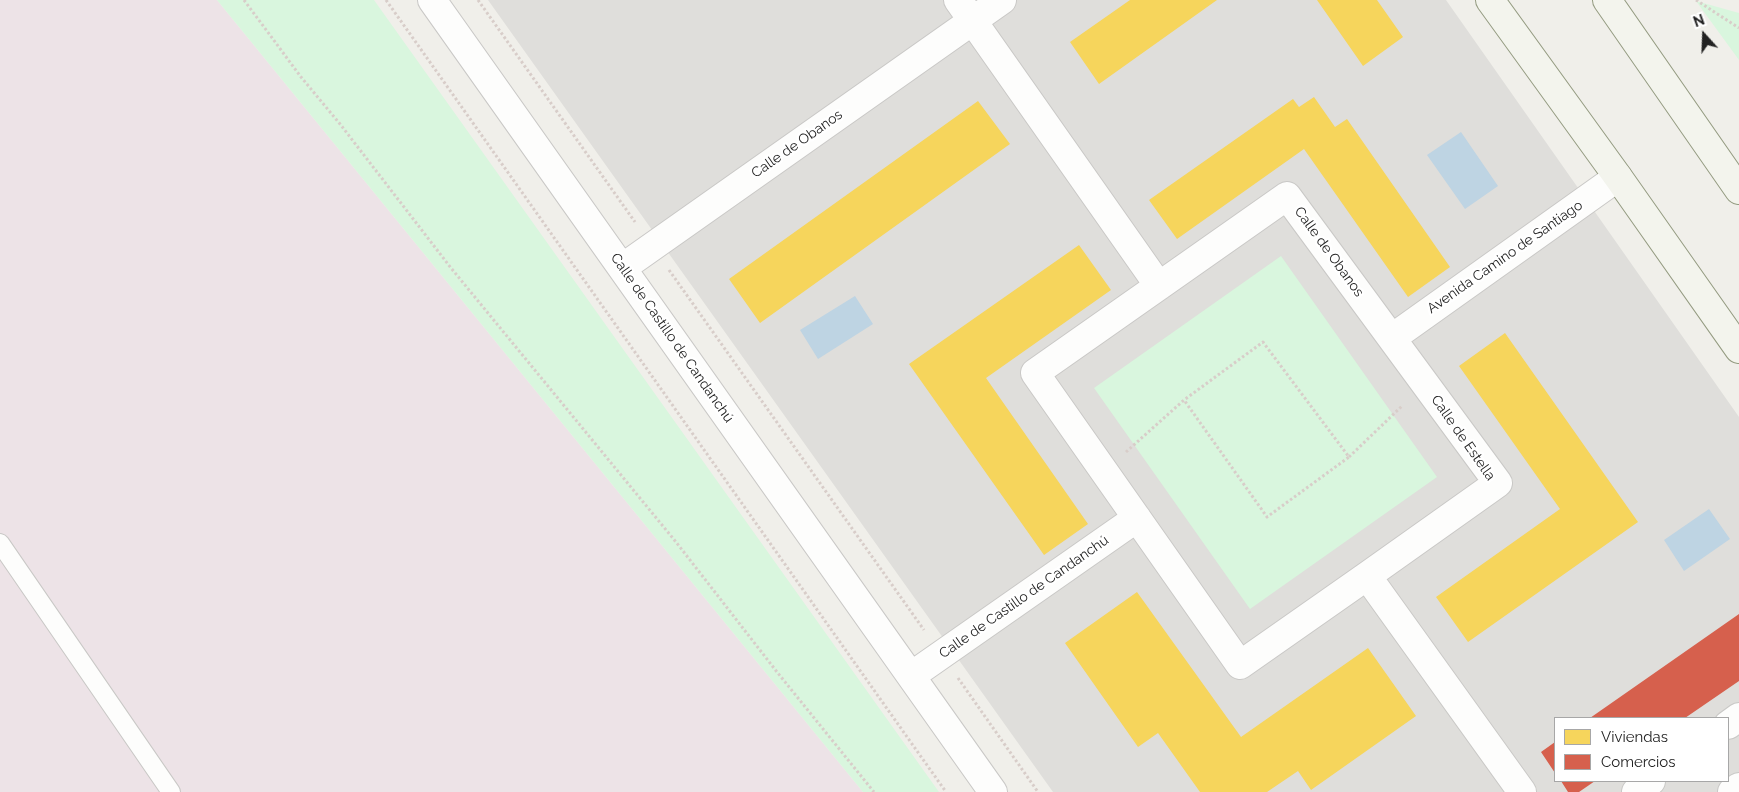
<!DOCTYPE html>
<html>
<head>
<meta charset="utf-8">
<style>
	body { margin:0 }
	#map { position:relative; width:1739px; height:792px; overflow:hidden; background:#f0efea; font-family:Raleway,sans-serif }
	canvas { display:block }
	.legend { position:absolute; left:1554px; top:717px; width:175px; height:65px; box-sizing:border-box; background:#fff; border:1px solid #a7a7a7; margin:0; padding:6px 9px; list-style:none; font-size:15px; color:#222 }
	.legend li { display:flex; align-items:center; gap:10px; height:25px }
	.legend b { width:25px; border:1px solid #a7a7a7 }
	.north { position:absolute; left:1679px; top:10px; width:50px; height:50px; -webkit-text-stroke:4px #fff; paint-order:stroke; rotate:340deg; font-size:14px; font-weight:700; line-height:20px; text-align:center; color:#222 }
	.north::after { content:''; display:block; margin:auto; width:18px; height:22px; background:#222; clip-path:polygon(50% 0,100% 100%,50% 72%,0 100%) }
</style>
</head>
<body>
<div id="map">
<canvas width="1739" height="792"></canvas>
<ul class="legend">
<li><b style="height:14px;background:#f6d55c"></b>Viviendas</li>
<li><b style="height:14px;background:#d6604d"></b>Comercios</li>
</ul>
<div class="north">N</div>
</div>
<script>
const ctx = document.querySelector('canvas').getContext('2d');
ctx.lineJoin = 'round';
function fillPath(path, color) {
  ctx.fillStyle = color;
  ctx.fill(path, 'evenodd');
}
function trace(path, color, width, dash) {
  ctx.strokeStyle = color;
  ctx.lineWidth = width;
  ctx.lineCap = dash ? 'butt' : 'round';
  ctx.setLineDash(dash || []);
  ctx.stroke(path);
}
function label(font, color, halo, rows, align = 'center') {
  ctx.font = font + ' Raleway,sans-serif';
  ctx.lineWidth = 5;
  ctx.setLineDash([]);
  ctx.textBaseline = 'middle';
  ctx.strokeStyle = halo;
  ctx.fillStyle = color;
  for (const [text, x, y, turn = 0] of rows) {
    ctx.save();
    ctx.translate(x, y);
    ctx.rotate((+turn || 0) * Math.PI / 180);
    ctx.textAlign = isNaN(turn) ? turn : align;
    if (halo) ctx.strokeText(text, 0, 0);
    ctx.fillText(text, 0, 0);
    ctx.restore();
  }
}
const residential = new Path2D(`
	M488 0H1446L1739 417V792H1053ZM1555 718H1728V781H1555Z`);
const industrial = new Path2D(`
	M0 0H217L863 792H0Z`);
const park = new Path2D(`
	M217 0H374L939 792H863Z
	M1696 1 1739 13V60Z
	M1281 256 1437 477 1250 609 1094 388Z`);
const water = new Path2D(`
	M1461 132 1498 186 1465 209 1427 155Z
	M855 296 873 324 818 359 800 330Z
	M1709 509 1730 539 1684 571 1664 540Z`);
const homes = new Path2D(`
	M1130 0H1217L1099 84 1070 42Z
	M1317 0H1377L1403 37 1363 66Z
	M1314 97 1335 127 1347 119 1450 267 1408 297 1304 149 1177 239 1149 200 1293 99 1299 107Z
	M978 101 1010 144 760 323 729 279Z
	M1079 245 1111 290 986 378 1088 524 1044 555 909 364Z
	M1505 333 1638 522 1468 642 1436 597 1560 509 1459 366Z
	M1137 592 1241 737 1368 648 1416 716 1311 790 1298 771 1267 792H1200L1158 733 1138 747 1065 643Z`);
const shops = new Path2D(`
	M1739 614V681L1685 718H1590Z
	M1555 742V773L1541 752Z
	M1561 781H1595L1579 792H1568Z`);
const path = new Path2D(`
	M244 0 301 77 340 124 451 268 676 542 777 672 874 792
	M386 0 946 792
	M478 0 635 222
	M1696 0 1739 28
	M669 270 924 630
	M1126 452 1184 400 1263 342 1349 457 1267 517 1184 400
	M1349 457 1402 406
	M958 678 1038 792`);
const lane = new Path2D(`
	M0 543 171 792`);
const street = new Path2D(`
	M432 0 993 792
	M958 0 1159 286
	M1287 196 1498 483 1367 576 1240 665 1035 373Z
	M622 268 1002 0
	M1392 338 1618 177
	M1367 576 1522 792
	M911 676 1137 518
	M1728 725 1739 717
	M1636 792 1651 781
	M1732 792 1739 787`);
const secondary = new Path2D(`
	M1490 0 1618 177 1739 349
	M1607 0 1739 190`);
const streetNames = [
	["Calle de Obanos",797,144,-35],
	["Calle de Obanos",1329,252,54],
	["Avenida Camino de Santiago",1505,257,-35],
	["Calle de Castillo de Candanchú",672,338,55],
	["Calle de Estella",1463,438,55],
	["Calle de Castillo de Candanchú",1024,597,-35]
];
fillPath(residential, '#dfdedb');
fillPath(industrial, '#ede3e7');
fillPath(park, '#d9f6de');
fillPath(water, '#bed4e3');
fillPath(homes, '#f6d55c');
fillPath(shops, '#d6604d');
trace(lane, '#c9c8c6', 20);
trace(street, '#c9c8c6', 30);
trace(secondary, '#949b81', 30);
trace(path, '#d8cdc9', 3, [2.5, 2.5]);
trace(lane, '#fdfdfc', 18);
trace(street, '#fdfdfc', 28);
trace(secondary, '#f3f4ed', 28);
label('14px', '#222', '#fff', streetNames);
</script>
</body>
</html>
